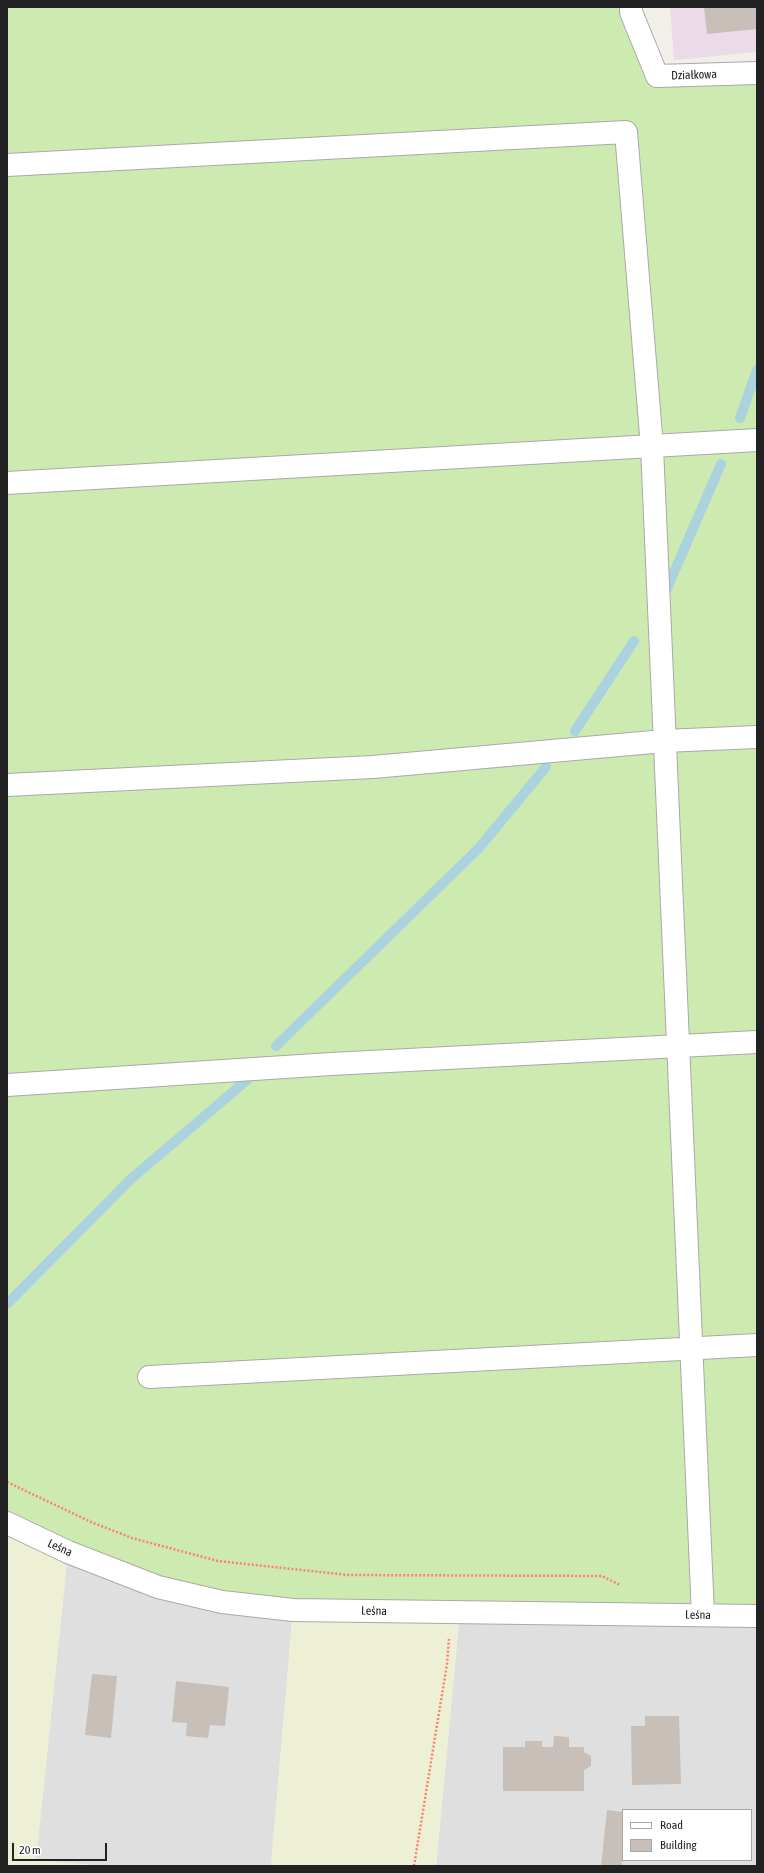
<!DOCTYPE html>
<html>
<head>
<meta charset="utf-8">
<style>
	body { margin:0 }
	#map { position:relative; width:764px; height:1873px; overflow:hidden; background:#f2efe9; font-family:"Asap Condensed",sans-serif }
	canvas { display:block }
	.frame { position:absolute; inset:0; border:8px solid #222; pointer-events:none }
	.legend { position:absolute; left:622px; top:1809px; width:130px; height:52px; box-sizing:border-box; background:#fff; border:1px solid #a7a7a7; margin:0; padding:5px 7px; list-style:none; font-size:12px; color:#222 }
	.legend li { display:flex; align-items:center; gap:8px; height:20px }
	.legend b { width:20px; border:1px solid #a7a7a7 }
	.scale { position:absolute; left:12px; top:1843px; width:95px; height:18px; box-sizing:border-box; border:2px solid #222; border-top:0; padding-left:5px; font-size:12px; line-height:14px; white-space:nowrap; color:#222; -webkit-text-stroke:3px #fff; paint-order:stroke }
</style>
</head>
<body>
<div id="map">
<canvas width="764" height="1873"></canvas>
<div class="frame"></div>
<ul class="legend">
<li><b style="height:5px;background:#fff"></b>Road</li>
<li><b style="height:11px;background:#c7bfb8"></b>Building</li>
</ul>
<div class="scale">20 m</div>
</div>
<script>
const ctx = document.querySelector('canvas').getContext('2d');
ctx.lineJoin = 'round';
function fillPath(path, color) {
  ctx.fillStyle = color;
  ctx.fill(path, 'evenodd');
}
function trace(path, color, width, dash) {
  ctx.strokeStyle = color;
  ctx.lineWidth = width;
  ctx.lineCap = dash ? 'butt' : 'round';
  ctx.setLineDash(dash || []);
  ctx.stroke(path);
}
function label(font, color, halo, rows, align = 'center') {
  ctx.font = font + ' "Asap Condensed",sans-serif';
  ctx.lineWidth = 3;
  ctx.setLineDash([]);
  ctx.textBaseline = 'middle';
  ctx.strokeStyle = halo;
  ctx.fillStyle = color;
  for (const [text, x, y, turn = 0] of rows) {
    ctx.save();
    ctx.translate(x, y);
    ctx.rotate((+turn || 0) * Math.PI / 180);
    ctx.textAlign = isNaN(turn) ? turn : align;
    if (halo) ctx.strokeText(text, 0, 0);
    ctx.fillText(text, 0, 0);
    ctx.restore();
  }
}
const residential = new Path2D(`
	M68 1552 293 1610 271 1866H101L36 1860Z
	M460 1612 757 1616V1866H436ZM623 1810H751V1860H623Z`);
const industrial = new Path2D(`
	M670 7H757V52L674 60Z`);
const farmland = new Path2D(`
	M7 1523 68 1552 36 1860 101 1866H7Z
	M293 1610 460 1612 436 1866H271Z`);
const grass = new Path2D(`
	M7 7H631L657 76 757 73V1616L222 1602 7 1523Z`);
const stream = new Path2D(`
	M740 418 757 370
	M665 593 721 464
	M575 731 634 641
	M276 1046 478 849 546 767
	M7 1304 132 1178 247 1080`);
const building = new Path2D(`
	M704 7H757V29L707 34Z
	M92 1674 117 1676 111 1738 85 1735Z
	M176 1681 229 1687 225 1726 210 1725 208 1738 186 1736 187 1723 172 1722Z
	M645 1716H679L681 1784 632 1785 631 1726H645Z
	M554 1736 569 1737V1747H584V1752L591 1756V1766L584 1770V1791H503V1747H525V1741H542V1747H553Z
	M607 1810 623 1812 622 1866H601Z`);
const path = new Path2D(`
	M7 1482 91 1522 132 1538 218 1561 348 1575 602 1576 620 1585
	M414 1866 447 1664 449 1639`);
const minor = new Path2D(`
	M631 7V12L657 76 757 73
	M7 165 626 132 652 447 703 1615
	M7 483 757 440
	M7 785 373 767 664 741 757 737
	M7 1085 331 1064 757 1042
	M149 1377 757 1345
	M7 1523 68 1552 158 1587 222 1602 293 1610 757 1616`);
const streetNames = [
	["Działkowa",694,75,-2],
	["Leśna",60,1548,24],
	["Leśna",374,1611,1],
	["Leśna",698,1615,1]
];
fillPath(residential, '#e0dfdf');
fillPath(industrial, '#ebdbe8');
fillPath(farmland, '#eef0d5');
fillPath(grass, '#cdebb0');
trace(stream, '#aad3df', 10);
fillPath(building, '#c7bfb8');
trace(minor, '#a9a9a9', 24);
trace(path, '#fa8072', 2.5, [2, 2]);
trace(minor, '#fff', 22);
label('12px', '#222', '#fff', streetNames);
</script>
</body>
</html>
